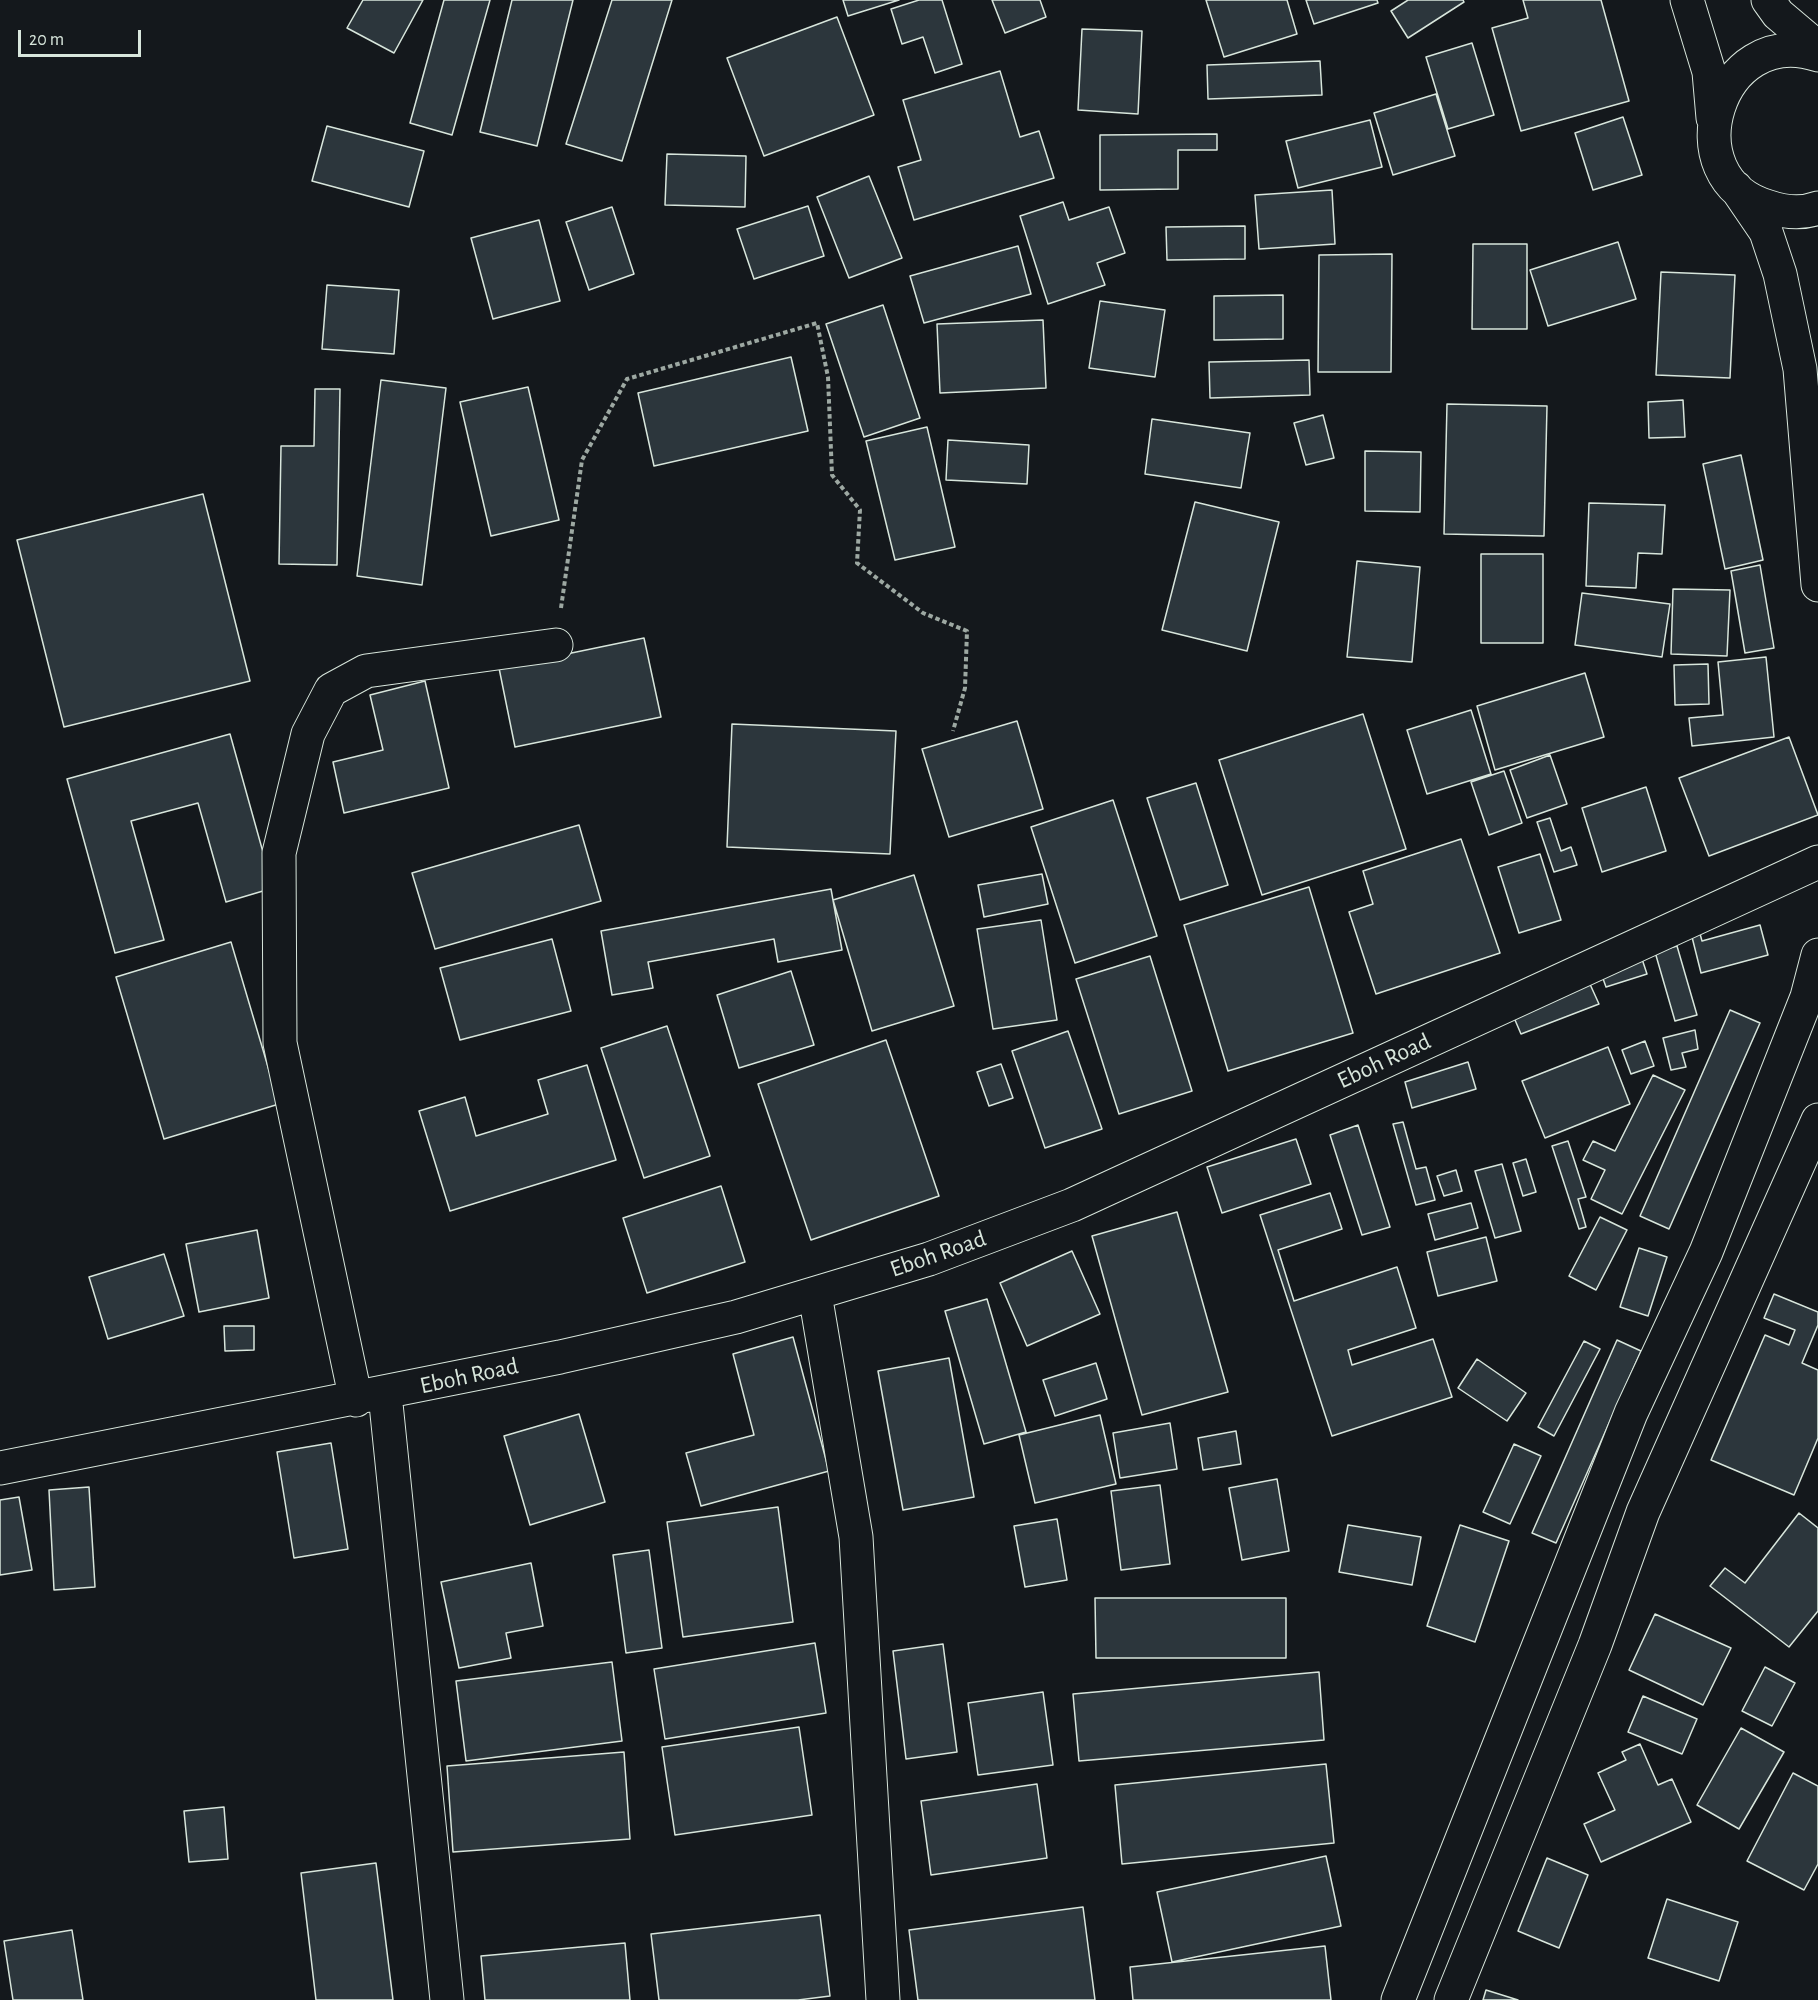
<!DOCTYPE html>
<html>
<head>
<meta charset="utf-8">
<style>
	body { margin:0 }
	#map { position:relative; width:1818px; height:2000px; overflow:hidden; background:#14181c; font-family:"Alegreya Sans",sans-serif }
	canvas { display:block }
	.scale { position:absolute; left:18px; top:30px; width:123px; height:27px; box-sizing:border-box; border:3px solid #d8e6dc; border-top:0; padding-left:8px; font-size:18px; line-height:21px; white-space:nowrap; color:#d8e6dc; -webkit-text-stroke:4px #14181c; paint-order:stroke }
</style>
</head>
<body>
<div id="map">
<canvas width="1818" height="2000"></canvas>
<div class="scale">20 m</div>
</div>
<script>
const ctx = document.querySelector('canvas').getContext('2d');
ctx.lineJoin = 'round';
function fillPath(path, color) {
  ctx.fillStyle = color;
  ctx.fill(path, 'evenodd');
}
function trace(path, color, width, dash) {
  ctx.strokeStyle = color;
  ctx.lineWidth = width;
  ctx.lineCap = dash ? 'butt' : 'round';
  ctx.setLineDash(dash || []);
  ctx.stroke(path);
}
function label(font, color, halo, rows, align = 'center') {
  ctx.font = font + ' "Alegreya Sans",sans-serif';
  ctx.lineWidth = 4.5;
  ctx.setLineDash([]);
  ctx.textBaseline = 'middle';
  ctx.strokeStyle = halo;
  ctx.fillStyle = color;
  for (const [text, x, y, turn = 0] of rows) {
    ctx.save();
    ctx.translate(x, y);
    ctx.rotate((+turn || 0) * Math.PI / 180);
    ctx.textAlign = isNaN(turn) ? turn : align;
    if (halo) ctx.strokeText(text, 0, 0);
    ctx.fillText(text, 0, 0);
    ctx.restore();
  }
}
const building = new Path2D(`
	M363 0H423L394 53 347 28Z
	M444 0H490L452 135 410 123Z
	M512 0H573L537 146 480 132Z
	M612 0H672L622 161 566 144Z
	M843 0H899L848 16Z
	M919 0H942L962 64 935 73 923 37 902 44 891 9Z
	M992 0H1040L1046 17 1005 33Z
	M1206 0H1287L1297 34 1224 57Z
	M1306 0H1377L1378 3 1314 24Z
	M1408 0H1463L1464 2 1408 38 1391 11Z
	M1523 0H1601L1629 101 1521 131 1492 28 1528 18Z
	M837 17 874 115 764 156 727 58Z
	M1082 29 1142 31 1138 114 1078 110Z
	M1472 43 1494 115 1448 129 1426 57Z
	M1320 61 1322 95 1208 99 1207 65Z
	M1000 71 1020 137 1039 131 1054 178 914 220 898 167 921 160 903 100Z
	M1436 94 1455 156 1393 175 1374 113Z
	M1623 117 1642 175 1593 190 1575 133Z
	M1370 120 1382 167 1298 188 1286 141Z
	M327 126 424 151 409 207 312 181Z
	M1217 134V150H1178V189L1100 190V135Z
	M667 154 746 156 745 207 665 205Z
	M869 176 902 258 849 278 817 197Z
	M1332 190 1335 244 1259 249 1255 195Z
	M1063 202 1069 220 1109 207 1125 253 1097 263 1105 285 1048 304 1020 216Z
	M808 206 824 256 754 279 737 229Z
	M612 207 634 274 589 290 566 222Z
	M539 220 560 301 493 319 471 238Z
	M1245 226V259L1167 260 1166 227Z
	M1618 242 1636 299 1548 326 1530 270Z
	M1473 244H1527V329H1472Z
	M1018 246 1031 294 924 323 910 276Z
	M1392 254 1391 372H1318L1319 255Z
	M1661 272 1735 275 1730 378 1656 375Z
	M327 285 399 290 394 354 322 349Z
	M1283 295V339L1214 340V296Z
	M1100 301 1165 310 1155 377 1089 368Z
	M883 305 920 418 864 437 826 324Z
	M1043 320 1046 388 940 393 937 324Z
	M791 357 808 431 654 466 638 393Z
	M1309 360 1310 395 1210 398 1209 362Z
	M381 380 446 388 422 585 357 576Z
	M528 387 559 520 491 536 460 402Z
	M315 389H340L337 565 279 564 281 446H314Z
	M1683 400 1685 437 1649 438 1648 402Z
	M1447 404 1547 406 1544 536 1444 534Z
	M1323 415 1334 458 1306 465 1294 423Z
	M1152 419 1250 433 1241 488 1145 474Z
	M927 427 955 547 895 560 866 441Z
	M948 440 1029 445 1027 484 946 480Z
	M1365 451 1421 452 1420 512 1365 511Z
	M1741 455 1763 560 1725 569 1703 464Z
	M203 494 250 681 64 727 17 540Z
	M1195 502 1279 522 1247 651 1162 630Z
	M1589 503 1665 505 1662 554 1638 553 1636 588 1586 586Z
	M1481 554H1543V643H1481Z
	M1357 561 1420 567 1412 662 1347 657Z
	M1760 565 1774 648 1745 653 1731 571Z
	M1673 589 1730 590 1727 656 1671 654Z
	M1582 593 1670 604 1662 657 1575 645Z
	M644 638 661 717 515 747 499 668Z
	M1766 657 1774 737 1692 746 1689 718 1723 715 1718 662Z
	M1708 664 1709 704 1675 705 1674 665Z
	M1585 673 1604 737 1495 770 1477 706Z
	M425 681 449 788 344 813 333 762 383 750 370 695Z
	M1471 710 1491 774 1427 794 1407 730Z
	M1363 714 1406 849 1262 895 1219 760Z
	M1017 721 1043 809 949 837 922 749Z
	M732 724 896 731 890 854 727 847Z
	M230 734 273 888 226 902 198 803 131 821 164 940 115 953 67 779Z
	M1789 737 1818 815 1709 856 1679 778Z
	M1550 755 1567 804 1527 818 1510 770Z
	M1504 771 1522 823 1489 835 1471 782Z
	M1196 783 1228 885 1180 900 1147 798Z
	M1646 787 1666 851 1602 872 1582 808Z
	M1113 800 1157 936 1075 963 1031 827Z
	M1550 818 1561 851 1571 847 1577 865 1554 872 1537 822Z
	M579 825 601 901 435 949 412 873Z
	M1461 839 1500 953 1376 994 1349 912 1373 904 1363 871Z
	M1540 854 1561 920 1519 933 1498 867Z
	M1042 874 1048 904 984 917 978 885Z
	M914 875 954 1006 872 1031 833 900Z
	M1309 887 1353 1033 1228 1071 1184 925Z
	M831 889 842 950 778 962 774 939 648 962 653 988 612 995 601 931Z
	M1041 920 1057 1020 993 1029 977 929Z
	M1760 925 1768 955 1701 973 1691 933 1699 930 1702 941Z
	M552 939 571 1011 460 1040 440 968Z
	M231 942 279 1104 164 1139 116 977Z
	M1677 946 1697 1015 1675 1021 1655 952Z
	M1150 956 1192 1091 1119 1114 1076 979Z
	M1642 959 1647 974 1606 987 1601 973Z
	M791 971 814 1045 739 1068 717 995Z
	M1589 982 1599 1004 1521 1034 1512 1013Z
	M1730 1010 1760 1023 1669 1229 1640 1216Z
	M667 1026 710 1156 644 1178 601 1048Z
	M1695 1030 1698 1049 1682 1053 1686 1067 1671 1070 1663 1038Z
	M1068 1031 1102 1129 1045 1148 1012 1051Z
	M886 1040 939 1196 811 1240 758 1084Z
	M1645 1041 1654 1066 1631 1074 1622 1050Z
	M1608 1047 1630 1104 1545 1138 1522 1081Z
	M1468 1062 1476 1089 1412 1108 1405 1082Z
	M1001 1064 1013 1098 989 1106 977 1072Z
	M587 1065 616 1160 450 1211 419 1111 465 1097 476 1136 548 1114 538 1080Z
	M1653 1075 1685 1090 1622 1214 1591 1199 1605 1170 1583 1160 1593 1141 1615 1151Z
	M1403 1122 1416 1169 1426 1167 1435 1200 1416 1205 1393 1124Z
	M1358 1125 1390 1227 1362 1235 1330 1135Z
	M1296 1139 1311 1184 1222 1213 1207 1167Z
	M1568 1141 1586 1197 1578 1199 1586 1227 1579 1229 1552 1146Z
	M1526 1159 1536 1192 1523 1196 1513 1163Z
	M1502 1164 1521 1231 1495 1238 1475 1171Z
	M1456 1170 1462 1191 1444 1196 1437 1176Z
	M721 1186 745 1262 647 1293 623 1218Z
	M1330 1193 1342 1229 1278 1250 1294 1301 1397 1267 1416 1328 1348 1350 1352 1365 1433 1339 1452 1397 1332 1436 1260 1215Z
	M1471 1203 1478 1228 1435 1240 1428 1214Z
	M1177 1212 1228 1392 1142 1415 1092 1236Z
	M1600 1217 1627 1230 1596 1290 1569 1276Z
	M257 1230 269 1298 199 1312 186 1244Z
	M1486 1237 1497 1281 1438 1296 1427 1252Z
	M1639 1248 1667 1257 1648 1316 1620 1307Z
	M1072 1251 1100 1314 1027 1346 1000 1283Z
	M164 1254 184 1316 108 1339 89 1277Z
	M1774 1294 1818 1312V1325L1802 1363 1818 1370V1438L1794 1495 1711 1460 1765 1335 1789 1345 1795 1330 1764 1318Z
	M987 1299 1026 1432 984 1444 945 1311Z
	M224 1326H254V1350L225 1351Z
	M793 1337 829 1471 701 1506 686 1453 754 1435 733 1354Z
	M1617 1340 1641 1351 1556 1543 1532 1533Z
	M1584 1341 1600 1349 1554 1436 1538 1427Z
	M949 1358 974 1497 903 1510 878 1371Z
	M1477 1359 1526 1393 1507 1421 1458 1388Z
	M1096 1363 1107 1399 1055 1416 1043 1380Z
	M579 1414 605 1502 530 1525 504 1436Z
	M1100 1415 1116 1484 1035 1503 1019 1435Z
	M1170 1423 1177 1469 1120 1478 1113 1433Z
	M1236 1431 1241 1464 1203 1470 1198 1438Z
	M331 1443 348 1549 294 1558 277 1452Z
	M1514 1444 1541 1456 1510 1524 1483 1512Z
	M1277 1479 1289 1551 1242 1560 1229 1488Z
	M1160 1485 1170 1564 1121 1570 1111 1491Z
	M89 1487 95 1587 54 1590 49 1490Z
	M19 1497 32 1570 0 1575V1500Z
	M778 1507 793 1622 683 1637 667 1522Z
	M1799 1513 1818 1528V1611L1789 1647 1710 1586 1725 1568 1745 1583Z
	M1057 1519 1067 1580 1025 1587 1014 1526Z
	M1348 1525 1421 1537 1412 1585 1339 1572Z
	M1460 1525 1509 1541 1475 1642 1427 1626Z
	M649 1550 662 1648 626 1653 613 1555Z
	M531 1563 543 1626 506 1633 511 1658 459 1668 441 1582Z
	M1095 1598H1286V1658H1096Z
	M1655 1614 1731 1648 1703 1705 1629 1670Z
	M815 1643 826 1713 665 1739 654 1669Z
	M943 1644 957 1752 906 1759 893 1651Z
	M612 1662 622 1741 466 1761 456 1681Z
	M1765 1667 1795 1683 1772 1726 1742 1711Z
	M1319 1672 1324 1740 1079 1761 1073 1694Z
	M1043 1692 1053 1765 978 1775 968 1703Z
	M1643 1696 1697 1719 1682 1754 1628 1732Z
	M799 1727 812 1815 675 1835 662 1747Z
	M1741 1728 1784 1752 1739 1829 1697 1805Z
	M1640 1744 1658 1785 1672 1779 1691 1822 1601 1862 1584 1824 1615 1810 1598 1773 1626 1760 1622 1752Z
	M624 1752 630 1839 453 1852 447 1766Z
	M1326 1764 1334 1843 1122 1864 1115 1785Z
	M1793 1773 1818 1786V1864L1804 1890 1747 1861Z
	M1037 1784 1047 1858 931 1875 921 1801Z
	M224 1807 228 1859 189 1862 184 1811Z
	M1326 1856 1341 1926 1172 1962 1157 1892Z
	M1547 1858 1588 1875 1559 1948 1518 1931Z
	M376 1863 393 2000H316L301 1873Z
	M1667 1899 1738 1922 1719 1981 1648 1958Z
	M1083 1907 1095 2000H918L909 1930Z
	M820 1915 830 1996 798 2000H659L651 1934Z
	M72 1930 83 2000H13L4 1941Z
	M625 1943 630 2000H485L481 1956Z
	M1325 1946 1331 2000H1133L1130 1967Z
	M1486 1990 1518 2000H1483Z`);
const path = new Path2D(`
	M561 608 582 460 627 379 817 323 828 377 832 475 860 510 857 563 923 613 967 631 965 688 953 731`);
const street = new Path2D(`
	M815 1294 856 1537 883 2000
	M385 1394 447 2000
	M356 1400 280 1043 279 853 308 734 331 690 366 671 556 645
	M0 1468 560 1357 736 1317 929 1259 1072 1205 1818 862`);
const secondary = new Path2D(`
	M1687 0 1709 72 1713 118
	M1768 0 1778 14 1818 48
	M1818 55C1718 21 1669 179 1769 207 1784 212 1802 214 1818 208
	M1736 188 1766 232 1780 274 1800 369 1818 585
	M1398 2000 1631 1413 1706 1252 1807 997 1818 955
	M1451 2000 1595 1645 1643 1512 1818 1120`);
const streetNames = [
	["Eboh Road",1384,1061,-25],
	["Eboh Road",938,1254,-19],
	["Eboh Road",469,1376,-12]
];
fillPath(building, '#2c363c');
trace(building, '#d8e6dc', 1.5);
trace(street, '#d8e6dc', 35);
trace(secondary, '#d8e6dc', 35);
trace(path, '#9da8a2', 4, [4.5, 3]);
trace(street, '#14181c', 33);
trace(secondary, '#14181c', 33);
label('24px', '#d8e6dc', '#14181c', streetNames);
</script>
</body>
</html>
